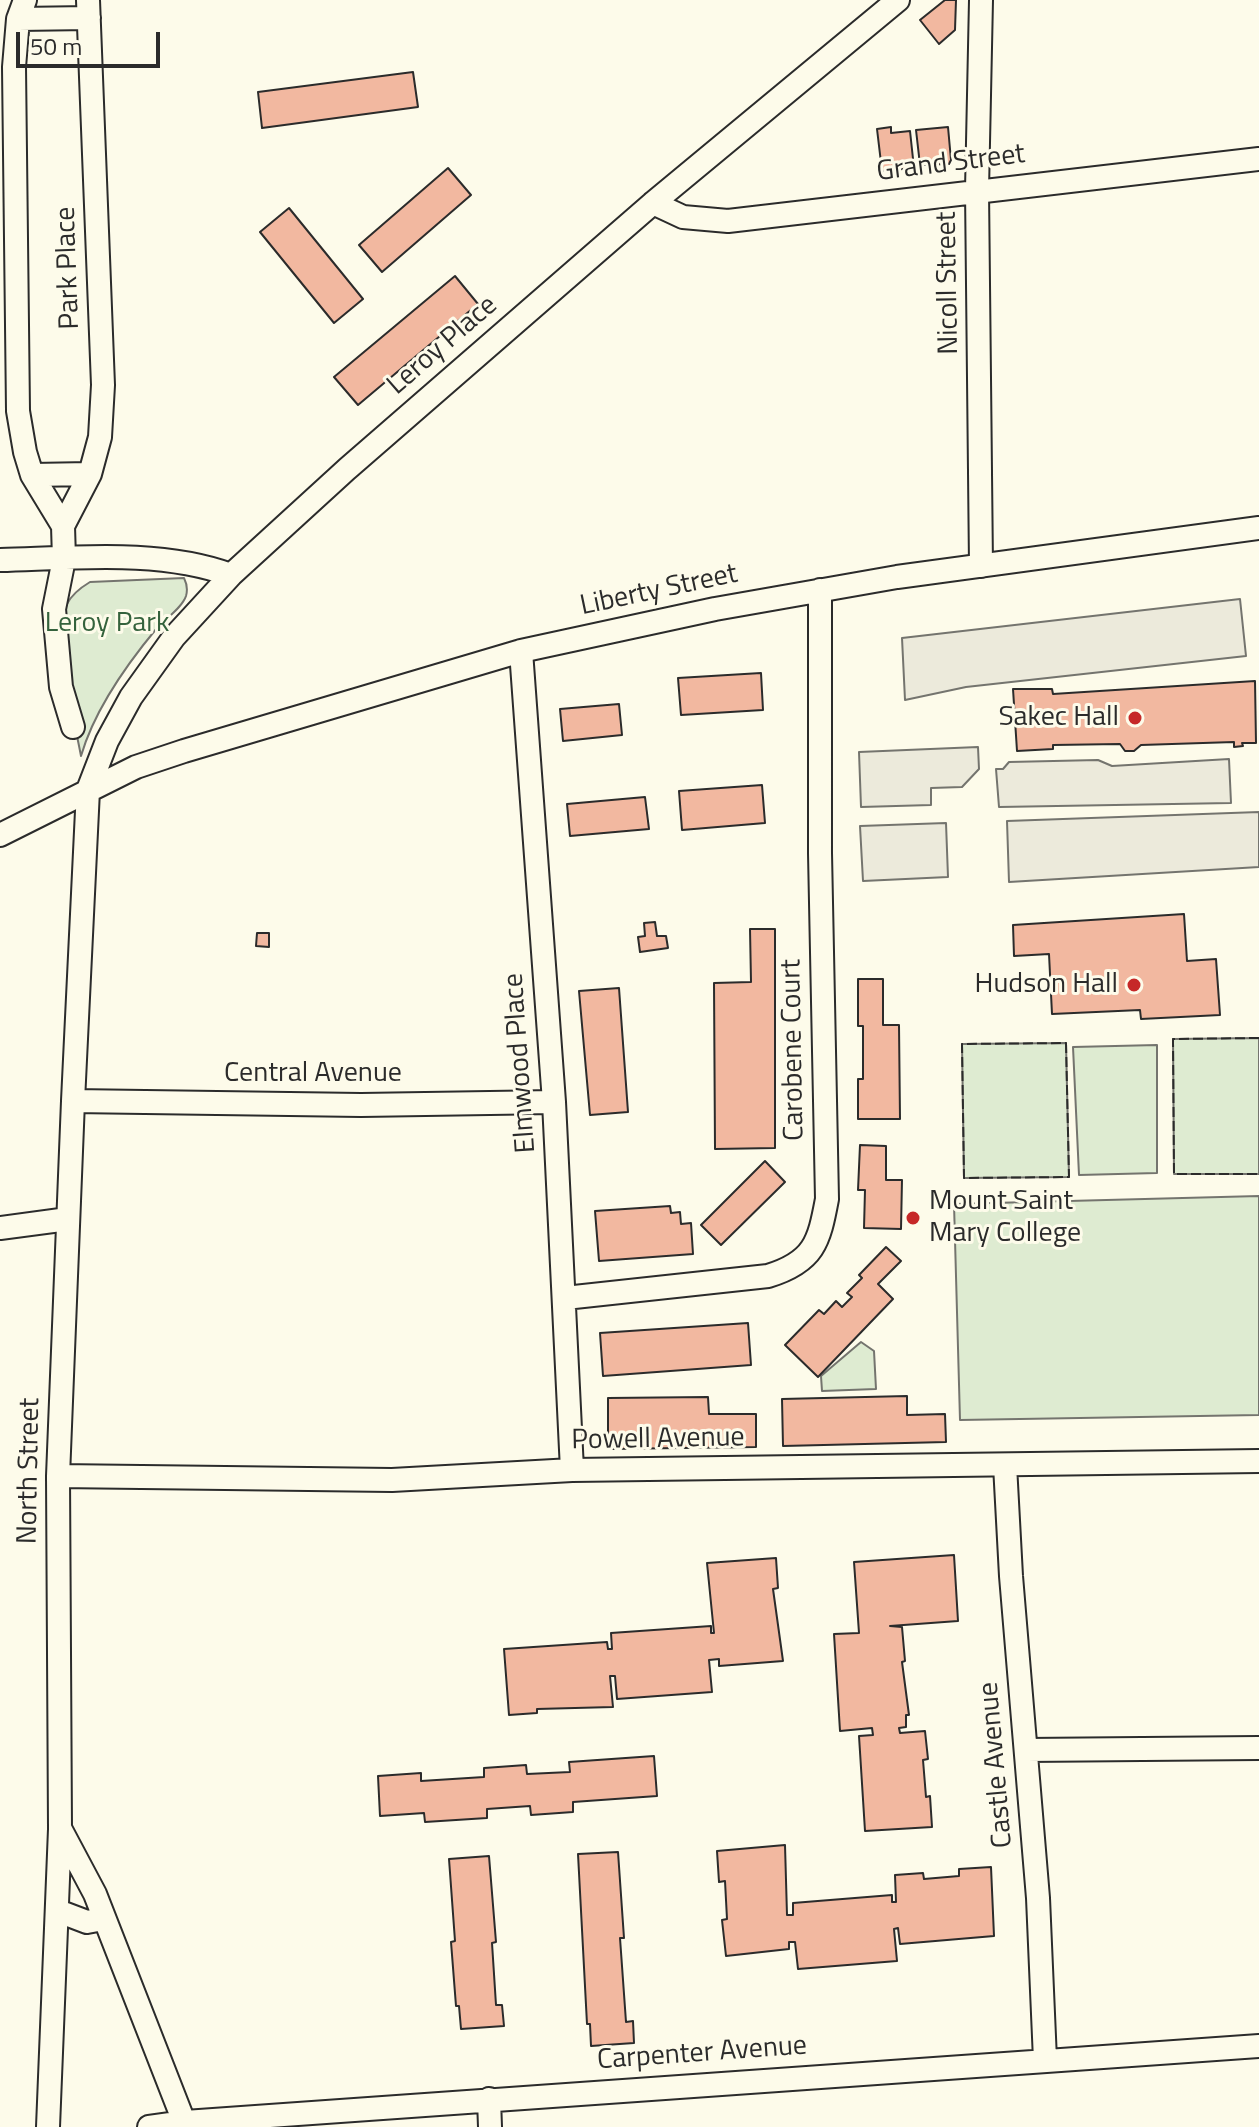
<!DOCTYPE html>
<html>
<head>
<meta charset="utf-8">
<style>
	body { margin:0 }
	#map { position:relative; width:1259px; height:2127px; overflow:hidden; background:#fdfbea; font-family:"Titillium Web",sans-serif }
	canvas { display:block }
	.scale { position:absolute; left:16px; top:32px; width:144px; height:36px; box-sizing:border-box; border:4px solid #2b2b2b; border-top:0; padding-left:10px; font-size:24px; line-height:28px; white-space:nowrap; color:#2b2b2b; -webkit-text-stroke:6px #fdfbea; paint-order:stroke }
</style>
</head>
<body>
<div id="map">
<canvas width="1259" height="2127"></canvas>
<div class="scale">50 m</div>
</div>
<script>
const ctx = document.querySelector('canvas').getContext('2d');
ctx.lineJoin = 'round';
function fillPath(path, color) {
  ctx.fillStyle = color;
  ctx.fill(path, 'evenodd');
}
function trace(path, color, width, dash) {
  ctx.strokeStyle = color;
  ctx.lineWidth = width;
  ctx.lineCap = dash ? 'butt' : 'round';
  ctx.setLineDash(dash || []);
  ctx.stroke(path);
}
function label(font, color, halo, rows, align = 'center') {
  ctx.font = font + ' "Titillium Web",sans-serif';
  ctx.lineWidth = 6;
  ctx.setLineDash([]);
  ctx.textBaseline = 'middle';
  ctx.strokeStyle = halo;
  ctx.fillStyle = color;
  for (const [text, x, y, turn = 0] of rows) {
    ctx.save();
    ctx.translate(x, y);
    ctx.rotate((+turn || 0) * Math.PI / 180);
    ctx.textAlign = isNaN(turn) ? turn : align;
    if (halo) ctx.strokeText(text, 0, 0);
    ctx.fillText(text, 0, 0);
    ctx.restore();
  }
}
const green = new Path2D(`
	M184 578C187 584 188 589 186 596 182 608 165 619 157 628 127 664 94 711 81 756 75 724 53 632 67 604 72 594 80 588 90 582Z
	M1259 1038V1174H1174L1173 1039Z
	M1066 1043 1069 1177 964 1178 962 1044Z
	M1157 1045V1173L1079 1175 1073 1047Z
	M1259 1196V1415L960 1420 954 1204Z
	M861 1342 874 1351 876 1389 822 1391 821 1376Z`);
const parking = new Path2D(`
	M1240 599 1246 656 966 687 905 700 902 638Z
	M978 747 979 769 962 787 931 788V805L861 807 859 752Z
	M1229 759 1231 803 999 807 996 769H1003L1009 762 1098 760 1112 766Z
	M1259 812V867L1009 882 1007 821Z
	M946 823 948 877 863 881 860 826Z`);
const building = new Path2D(`
	M945 0H956L955 30 939 44 920 20Z
	M413 72 418 107 262 128 258 92Z
	M891 127V133L910 131 914 168 882 171 877 129Z
	M948 127 951 160 949 164 920 165 916 130Z
	M448 168 471 195 382 272 359 245Z
	M289 208 363 299 334 323 260 232Z
	M455 276 478 304 358 405 334 377Z
	M761 673 763 710 681 715 678 678Z
	M1255 681 1256 743H1242L1243 746 1234 747V742L1141 745 1134 751H1125L1120 744 1053 745V749L1017 751 1013 689H1052L1053 694Z
	M619 704 622 735 563 741 560 709Z
	M762 785 765 823 682 830 679 791Z
	M645 797 649 829 570 836 567 804Z
	M1184 914 1187 961 1216 959 1220 1015 1141 1019 1140 1010 1052 1014 1049 954 1014 956 1013 925Z
	M655 922 657 936H666L668 948 640 952 638 937 645 936 644 923Z
	M750 929H775V1148L715 1149 714 983 751 982Z
	M257 933H269V947L256 946Z
	M858 979H883V1025H899L900 1119H858V1079H863V1026H858Z
	M619 988 628 1112 590 1115 579 991Z
	M860 1145 886 1146V1180H902L901 1229 864 1228 865 1190H858Z
	M765 1161 785 1182 721 1245 701 1225Z
	M670 1206 671 1213 680 1212 681 1224 691 1223 693 1254 599 1261 595 1211Z
	M886 1247 901 1261 878 1284 893 1299 818 1377 785 1345 819 1310 824 1314 836 1301 842 1307 852 1297 847 1293 862 1278 859 1275Z
	M748 1323 751 1365 603 1376 600 1333Z
	M907 1396V1415L945 1414 946 1442 783 1446 782 1399Z
	M708 1397 709 1414H756V1447L608 1449V1398Z
	M954 1555 958 1621 890 1626 902 1627 905 1661 902 1662 909 1715H906V1727L899 1728 900 1733 925 1731 928 1759 923 1760 926 1797 930 1796 932 1827 865 1831 859 1736 873 1735 872 1728 840 1731 834 1634 859 1633 854 1562Z
	M776 1558 778 1588 773 1589 783 1661 719 1666V1659L709 1660 712 1692 617 1699 615 1676H610L613 1707 537 1709V1713L509 1715 504 1649 607 1642 608 1649H612L611 1633 711 1626V1633H714L707 1563Z
	M654 1756 657 1796 573 1802V1812L531 1815 530 1806 487 1809V1818L425 1822 424 1813 380 1816 378 1776 421 1773V1781L484 1777V1768L526 1765 527 1774 570 1772 569 1762Z
	M785 1845 787 1915H793V1903L892 1895V1902H896L895 1875 923 1873 924 1879 959 1876V1869L991 1867 994 1936 900 1944 898 1928 894 1929 897 1961 798 1969 795 1942H789V1949L726 1956 722 1920 727 1919 725 1881 719 1882 717 1851Z
	M618 1852 624 1938H620L626 2022 633 2021 634 2043 591 2046 590 2024H587L578 1854Z
	M489 1856 496 1942 492 1943 496 2005H502L504 2026 461 2029 459 2006H456L451 1942 455 1941 449 1859Z`);
const minor = new Path2D(`
	M25 0 18 19 14 67 18 411 25 452 32 475 63 526
	M981 0 977 190 981 566
	M18 19 89 18
	M653 203 683 217 728 221 1259 159
	M32 475 90 474
	M0 560C75 558 161 549 231 575
	M521 651 554 1102 572 1470
	M73 727 61 687 54 609 64 559 63 526 90 474 100 437 103 385 88 0
	M0 835 136 767 184 751 521 651 715 609 897 577 1259 528
	M73 1101 361 1105 554 1102
	M0 1228 68 1219
	M565 1298 768 1276C814 1262 819 1242 827 1199L820 853V590
	M1005 1465 1011 1576 1038 1898 1045 2060
	M58 1476 392 1480 572 1470 1259 1461
	M1026 1750 1259 1748
	M61 1830 95 1894 186 2127
	M58 1911 87 1922 103 1919
	M489 2099 490 2127
	M48 2127 60 1829 58 1476 73 1101 88 790 107 741 131 697 174 637 231 575 347 469 653 203 898 0
	M149 2127 185 2122 1259 2046`);
const fence = new Path2D(`
	M1259 1038 1173 1039 1174 1174H1259
	M1066 1043 1069 1177 964 1178 962 1044Z`);
const markers = [
	[1135,718,8,"#c62828"],
	[1134,985,8,"#c62828"],
	[913,1218,8,"#c62828"]
];
const streetNames = [
	["Grand Street",951,164,-7],
	["Park Place",69,268,-92],
	["Nicoll Street",949,283,-91],
	["Leroy Place",443,346,-41],
	["Liberty Street",659,591,-12],
	["Carobene Court",794,1050,-91],
	["Elmwood Place",521,1063,-94],
	["Central Avenue",313,1074],
	["Powell Avenue",658,1440,-1],
	["North Street",30,1471,-89],
	["Castle Avenue",997,1765,-95],
	["Carpenter Avenue",702,2054,-4]
];
const parkNames = [
	["Leroy Park",107,624]
];
const poiNames = [
	["Sakec Hall",1119,718],
	["Hudson Hall",1118,985],
	["Mount Saint",929,1202,"left"],
	["Mary College",929,1234,"left"]
];
fillPath(green, '#deebd1');
trace(green, '#74746e', 2);
fillPath(parking, '#eceadb');
trace(parking, '#74746e', 2);
fillPath(building, '#f2b8a0');
trace(building, '#2b2b2b', 2);
trace(minor, '#2b2b2b', 26);
trace(minor, '#fdfbea', 22);
trace(fence, '#2b2b2b', 2, [10, 4]);
for (const [x, y, r, color] of markers) {
  const dot = new Path2D();
  dot.arc(x, y, r, 0, 2 * Math.PI);
  ctx.fillStyle = color;
  ctx.fill(dot);
  trace(dot, '#fdfbea', 3);
}
label('28px', '#2b2b2b', '#fdfbea', streetNames);
label('28px', '#34623c', '#fdfbea', parkNames);
label('28px', '#2b2b2b', '#fdfbea', poiNames, 'right');
</script>
</body>
</html>
